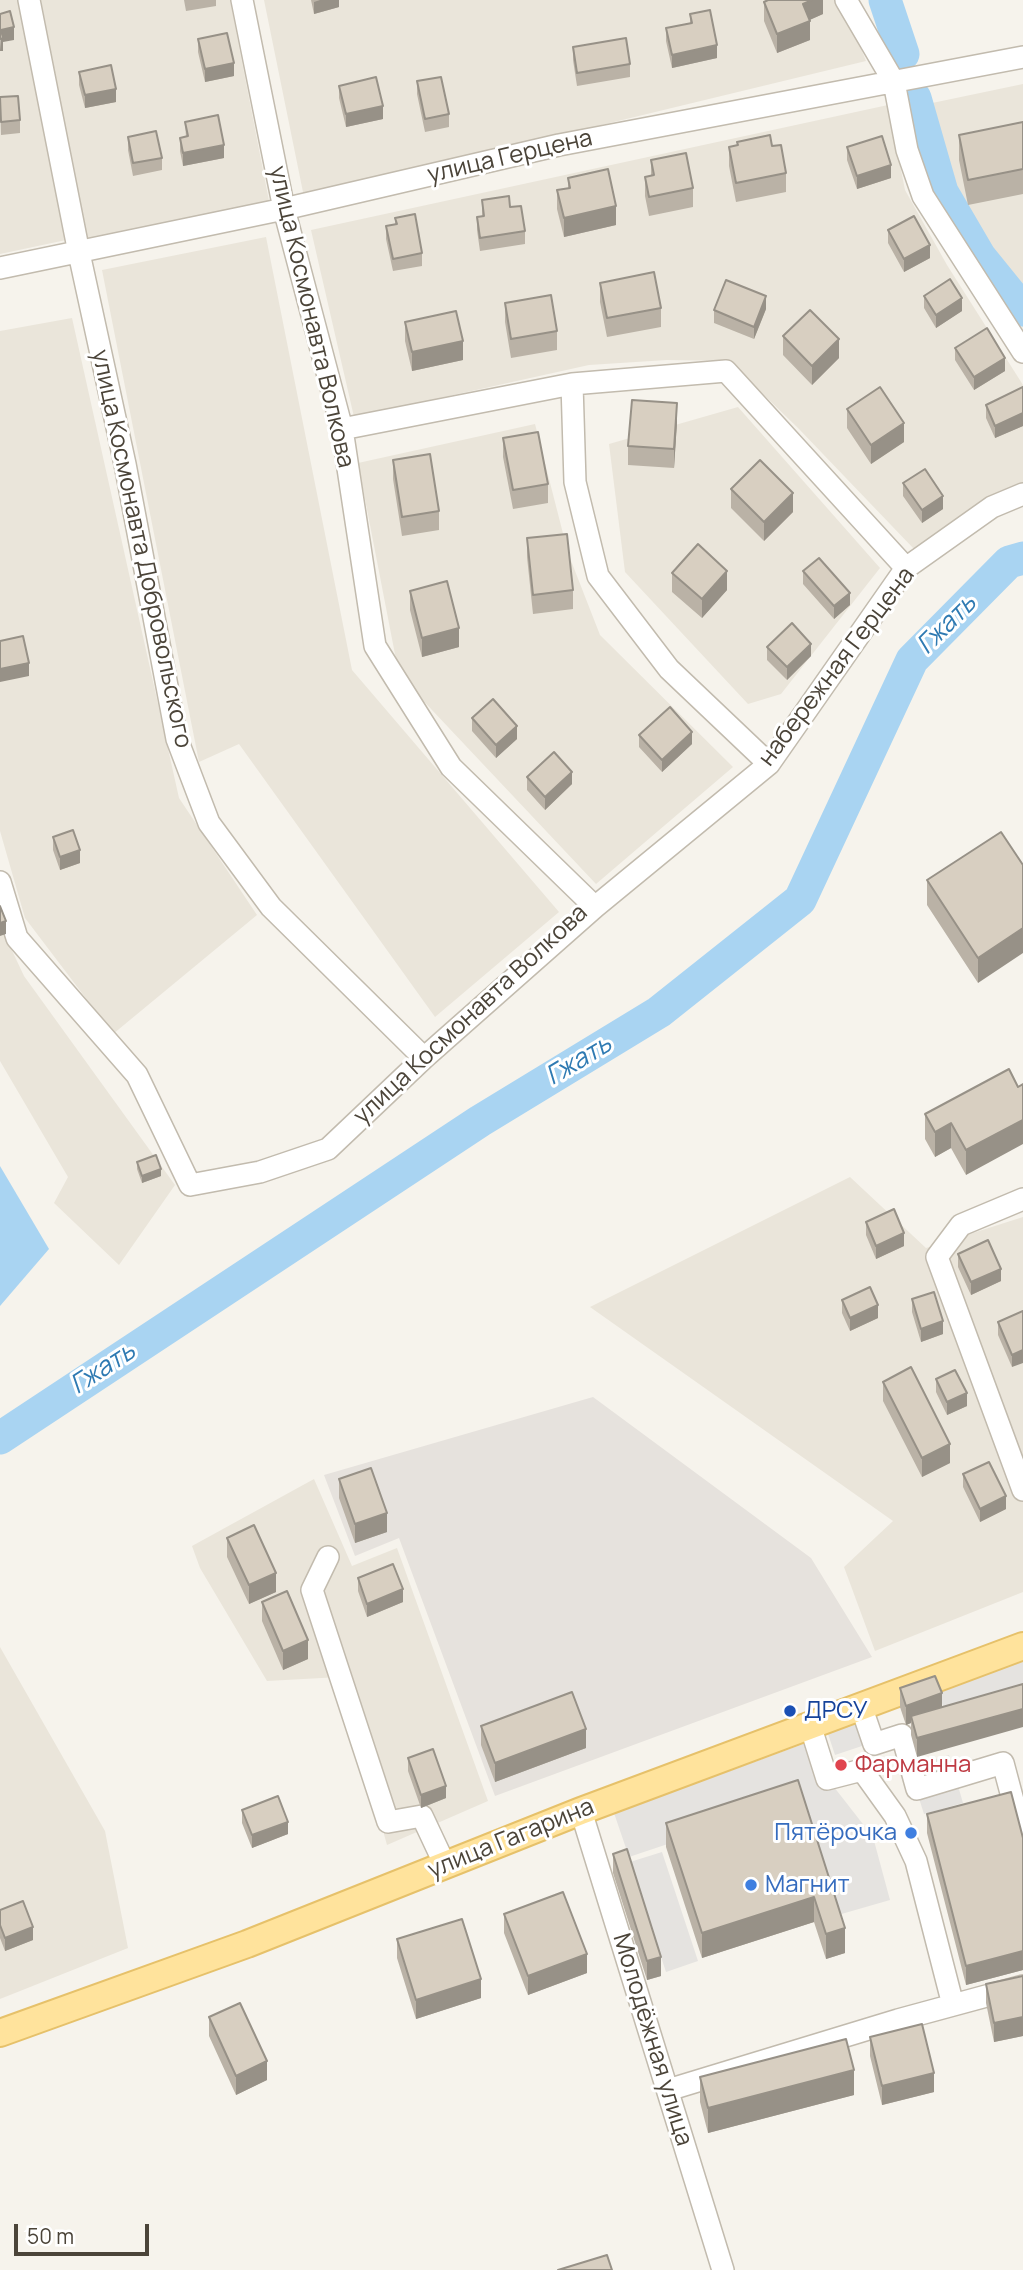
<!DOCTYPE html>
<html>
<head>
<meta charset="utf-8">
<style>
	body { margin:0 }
	#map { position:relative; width:1023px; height:2270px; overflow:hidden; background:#f6f3ec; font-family:Manrope,sans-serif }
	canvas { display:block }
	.scale { position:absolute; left:14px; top:2224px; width:135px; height:32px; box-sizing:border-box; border:4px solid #4b4439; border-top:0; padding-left:9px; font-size:21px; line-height:24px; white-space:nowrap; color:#4b4439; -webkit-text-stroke:5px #fff; paint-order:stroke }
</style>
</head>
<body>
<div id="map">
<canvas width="1023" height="2270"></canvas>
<div class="scale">50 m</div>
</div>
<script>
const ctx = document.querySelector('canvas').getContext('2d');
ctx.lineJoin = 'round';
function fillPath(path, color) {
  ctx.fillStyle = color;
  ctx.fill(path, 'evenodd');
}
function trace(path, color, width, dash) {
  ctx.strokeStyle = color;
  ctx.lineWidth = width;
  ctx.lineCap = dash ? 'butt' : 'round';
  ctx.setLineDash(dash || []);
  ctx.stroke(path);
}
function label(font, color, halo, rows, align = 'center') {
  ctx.font = font + ' Manrope,sans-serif';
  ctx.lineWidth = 6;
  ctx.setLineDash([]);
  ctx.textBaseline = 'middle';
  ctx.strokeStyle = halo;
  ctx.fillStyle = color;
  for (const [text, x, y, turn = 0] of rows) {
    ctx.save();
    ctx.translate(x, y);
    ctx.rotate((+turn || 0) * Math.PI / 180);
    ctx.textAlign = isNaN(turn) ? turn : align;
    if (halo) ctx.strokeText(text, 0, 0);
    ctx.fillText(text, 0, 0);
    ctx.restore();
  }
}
const residential = new Path2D(`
	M0 0H18L66 240 0 254Z
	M41 0H230L270 206 88 244Z
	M264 0H842L866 61 304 197Z
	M1023 84V328L941 204 913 107Z
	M888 105 905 190 947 265 1023 385V484L990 500 914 549 799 429 729 361 667 360 589 365 354 417 311 230Z
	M266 237 352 670 559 912 435 1017 239 744 199 762 102 270Z
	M72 318 179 798 257 915 113 1034 25 918 0 831V331Z
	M738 407 880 568 781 694 748 704 625 572 609 444Z
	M535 424 568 553 600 635 733 767 596 884 399 675 358 463Z
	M0 925 24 976 175 1185 119 1265 54 1203 68 1177 0 1061Z
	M850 1177 926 1248 1023 1217V1592L875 1651 844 1567 893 1521 590 1307Z
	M314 1479 352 1566 397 1548 488 1801 387 1845 340 1677 267 1681 200 1568 192 1546Z
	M0 1647 105 1831 128 1948 0 1999Z`);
const industrial = new Path2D(`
	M593 1397 811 1558 872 1657 495 1796 399 1538 355 1556 324 1475Z`);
const parking = new Path2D(`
	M1023 1651V1694L946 1716 937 1687Z
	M860 1720 868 1744 835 1755 827 1731Z
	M820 1738 834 1787 873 1837 890 1900 838 1915 799 1800 629 1857 614 1813Z
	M949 1755 963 1803 924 1814 917 1792 919 1764Z
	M662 1852 698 1961 666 1972 630 1862Z`);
const water = new Path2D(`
	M0 1166 49 1249 0 1306Z`);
const river = new Path2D(`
	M885 0 903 54
	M915 98 942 192 980 257 1023 310
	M0 1438 480 1121 659 1012 800 900 912 660 1009 562 1023 558`);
const minor = new Path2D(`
	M29 0 79 253 125 464 177 739 209 823 271 907 424 1058
	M846 0 894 82 907 150 923 196 1023 352
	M0 268 284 209 559 145 1023 57
	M572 384 575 482 598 576 669 669 769 764
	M342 429 572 384 726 371 906 568
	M0 882 17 938 137 1075 190 1185 260 1172 328 1149 424 1058 595 907 451 767 375 646 342 429 284 209 242 0
	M595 907 769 764 906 568 992 507 1023 494
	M1023 1199 961 1225 937 1257 1023 1490
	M328 1557 312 1590 388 1822 422 1816 445 1865
	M861 1706 874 1744 902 1735 917 1789 1003 1763 1023 1838
	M810 1725 827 1779 862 1770 895 1816 916 1861 953 2005
	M581 1811 723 2270
	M668 2090 898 2020 1023 1986`);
const major = new Path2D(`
	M0 2033 247 1944 581 1811 1023 1646`);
const wall = new Path2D(`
	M184 0H216V6L186 11Z
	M311 0H339V7L314 14Z
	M823 0V14L809 20 810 40 777 53 764 21V2Z
	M690 14 717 58 672 68 666 41V28L690 23Z
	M198 39 234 76 205 82 198 52Z
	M573 47 630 64V77L577 86 573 60Z
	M79 72 116 102 85 108 79 85Z
	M417 81 449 114V127L425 132 417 94Z
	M339 86 383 119 346 127 339 98Z
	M0 97 20 120V133L1 135Z
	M185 122 224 158 183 166 180 151V138L186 137Z
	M1023 122V194L968 205 959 160V135Z
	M128 137 162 158V170L133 176 128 150Z
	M772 146 786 173V192L736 202 729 166V147Z
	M847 147 891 178 857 189 847 160Z
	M651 160 693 188V207L649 216 645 196V177L651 175Z
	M568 178 616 225 564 237 557 209V190L568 188Z
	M482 200 510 207 525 231V244L480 251 477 230V217L482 216Z
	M395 218 422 253V266L393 271 386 239V226L395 224Z
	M888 230 930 258 904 272 888 243Z
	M600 283 661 308V327L607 337 600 302Z
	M924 296 962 311 936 328 924 308Z
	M505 303 557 331V350L511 358 505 322Z
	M766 309 754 339 714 323V310Z
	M405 322 463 360 412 371 405 341Z
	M783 336 839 358 812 385 783 355Z
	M955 348 1005 371 974 390 955 360Z
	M1023 387V426L995 438 986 418V405Z
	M847 409 904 442 871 464 847 428Z
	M677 422 674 468 628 465V446Z
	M503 438 548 484V503L513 509 503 457Z
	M393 460 439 511V530L402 536 393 479Z
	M903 483 943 509 922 523 903 496Z
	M731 489 793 512 764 541 731 508Z
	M527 538 573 590V609L533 614 527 557Z
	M803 571 850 605 834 619 803 584Z
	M672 573 727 590 702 618 672 592Z
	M410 591 459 647 422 657 410 610Z
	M767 647 811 656 787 680 767 660Z
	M472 718 517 739 496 758 472 731Z
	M639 735 692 744 662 772 639 747Z
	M527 777 572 784 545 810 527 790Z
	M1001 832 978 983 927 905V880Z
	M53 837 80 863 60 870 53 850Z
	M1009 1069 966 1175 951 1148 935 1157 925 1139V1114Z
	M137 1162 161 1176 142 1183 137 1169Z
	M866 1222 904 1246 876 1259 866 1235Z
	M958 1254 1001 1281 971 1295 958 1267Z
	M912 1299 943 1334 921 1342 912 1312Z
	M842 1300 878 1318 850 1331 842 1313Z
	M1023 1311 1012 1367 998 1335V1322Z
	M936 1379 967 1406 947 1415 936 1392Z
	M883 1382 950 1463 922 1477 883 1401Z
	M963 1474 1006 1509 980 1522 963 1487Z
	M339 1479 387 1532 355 1543 339 1498Z
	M227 1538 276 1592 249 1604 227 1557Z
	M358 1578 403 1602 367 1617 358 1591Z
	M262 1602 308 1659 283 1670 262 1621Z
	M900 1688 942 1707 917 1757 911 1735V1723L906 1725 900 1707Z
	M481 1726 586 1748 495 1782 481 1745Z
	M408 1758 446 1798 421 1808 408 1771Z
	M798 1780 845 1953 826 1959 814 1922 702 1958 666 1847V1823Z
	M242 1810 288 1834 252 1848 242 1823Z
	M927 1814 1023 1838V1970L966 1985 927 1833Z
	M613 1854 661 1976 647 1980 613 1873Z
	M0 1910 33 1940 5 1951 0 1938Z
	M504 1914 587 1973 528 1995 504 1933Z
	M397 1939 481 1998 416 2019 397 1958Z
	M1023 1976V2036L994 2042 986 2003V1984Z
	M209 2017 267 2080 236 2095 209 2036Z
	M870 2037 934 2092 882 2105 870 2056Z
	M700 2077 854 2095 708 2133 700 2102Z`);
const shadedWall = new Path2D(`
	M320 0H339V7L314 14V2Z
	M812 0H823V14L803 23V4Z
	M810 21V40L777 53V34Z
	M14 27V40L3 42V51H0L1 30Z
	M717 45V58L672 68V55Z
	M234 63V76L205 82V69Z
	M116 89V102L85 108V95Z
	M383 106V119L346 127V114Z
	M224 145V158L183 166V153Z
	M891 165V178L857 189V176Z
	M616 206V225L564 237V218Z
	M930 245V258L904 272V259Z
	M766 296V309L754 339V327Z
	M962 298V311L936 328V315Z
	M839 339V358L812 385V366Z
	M463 341V360L412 371V352Z
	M1005 358V371L974 390V377Z
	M677 403V422L674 468V449Z
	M1023 413V426L995 438V426Z
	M904 423V442L871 464V445Z
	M793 493V512L764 541V522Z
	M943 496V509L922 523V510Z
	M727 571V590L702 618V599Z
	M850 593V605L834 619V606Z
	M459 628V647L422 657V638Z
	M811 644V656L787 680V667Z
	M29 663V676L0 682V669Z
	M517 726V739L496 758V745Z
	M692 732V744L662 772V760Z
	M572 772V784L545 810V797Z
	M80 850V863L60 870V857Z
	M6 921V934L0 936V923Z
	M1023 928V953L978 983V958Z
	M1023 1120V1144L966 1175V1150Z
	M951 1123V1148L935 1157V1132Z
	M161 1169V1176L142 1183V1176Z
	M904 1233V1246L876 1259V1246Z
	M1001 1269V1281L971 1295V1282Z
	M878 1305V1318L850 1331V1318Z
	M943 1321V1334L921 1342V1329Z
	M1023 1350V1363L1012 1367V1355Z
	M967 1393V1406L947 1415V1402Z
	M950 1444V1463L922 1477V1458Z
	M1006 1496V1509L980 1522V1509Z
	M387 1513V1532L355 1543V1524Z
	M276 1573V1592L249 1604V1585Z
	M403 1589V1602L367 1617V1604Z
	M308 1640V1659L283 1670V1651Z
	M942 1693V1712L911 1716V1723L906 1725V1706Z
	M1023 1709V1727L917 1757V1738Z
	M586 1729V1748L495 1782V1763Z
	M446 1786V1798L421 1808V1795Z
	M288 1822V1834L252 1848V1835Z
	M814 1897V1922L702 1958V1933Z
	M33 1927V1940L5 1951V1938Z
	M845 1928V1953L826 1959V1934Z
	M1023 1951V1970L966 1985V1966Z
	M587 1954V1973L528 1995V1976Z
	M661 1957V1976L647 1980V1961Z
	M481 1979V1998L416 2019V2000Z
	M1023 2017V2036L994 2042V2023Z
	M267 2061V2080L236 2095V2076Z
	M854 2070V2095L708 2133V2108Z
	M934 2073V2092L882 2105V2086Z`);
const building = new Path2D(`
	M768 0H812L803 4 810 21 777 34 764 2Z
	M710 10 717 45 672 55 666 28 692 23 690 14Z
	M10 11 14 27 1 30 3 38 0 39V14Z
	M227 33 234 63 205 69 198 39Z
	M626 38 630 64 577 73 573 47Z
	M111 65 116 89 85 95 79 72Z
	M376 77 383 106 346 114 339 86Z
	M441 77 449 114 425 119 417 81Z
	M18 96 20 120 1 122 0 97Z
	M218 115 224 145 183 153 180 138 188 136 185 122Z
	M1023 122V169L968 180 959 135Z
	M156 131 162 158 133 163 128 137Z
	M770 135 772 146 781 145 786 173 736 183 729 147 738 145 737 142Z
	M882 136 891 165 857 176 847 147Z
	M686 153 693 188 649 197 645 177 654 175 651 160Z
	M608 169 616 206 564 218 557 190 570 188 568 178Z
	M509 196 510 207 521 206 525 231 480 238 477 217 484 216 482 200Z
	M415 214 422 253 393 259 386 226 397 224 395 218Z
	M914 216 930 245 904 259 888 230Z
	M654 272 661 308 607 318 600 283Z
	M950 279 962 298 936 315 924 296Z
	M726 280 766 296 754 327 714 310Z
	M551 295 557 331 511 339 505 303Z
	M810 310 839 339 812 366 783 336Z
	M456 311 463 341 412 352 405 322Z
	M987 328 1005 358 974 377 955 348Z
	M880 387 904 423 871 445 847 409Z
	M1023 387V413L995 426 986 405Z
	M632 400 677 403 674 449 628 446Z
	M538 432 548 484 513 490 503 438Z
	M430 454 439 511 402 517 393 460Z
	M760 460 793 493 764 522 731 489Z
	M925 469 943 496 922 510 903 483Z
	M567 534 573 590 533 595 527 538Z
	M698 544 727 571 702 599 672 573Z
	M819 558 850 593 834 606 803 571Z
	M447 581 459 628 422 638 410 591Z
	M792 623 811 644 787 667 767 647Z
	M23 636 29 663 0 669V641Z
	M493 699 517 726 496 745 472 718Z
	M670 707 692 732 662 760 639 735Z
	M554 752 572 772 545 797 527 777Z
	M73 830 80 850 60 857 53 837Z
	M1001 832 1023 865V928L978 958 927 880Z
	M0 906 6 921 0 923Z
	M1009 1069 1018 1087 1023 1084V1120L966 1150 951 1123 935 1132 925 1114Z
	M156 1155 161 1169 142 1176 137 1162Z
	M894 1209 904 1233 876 1246 866 1222Z
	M988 1240 1001 1269 971 1282 958 1254Z
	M870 1287 878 1305 850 1318 842 1300Z
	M934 1292 943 1321 921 1329 912 1299Z
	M1023 1311V1350L1012 1355 998 1322Z
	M911 1367 950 1444 922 1458 883 1382Z
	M955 1370 967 1393 947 1402 936 1379Z
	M989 1462 1006 1496 980 1509 963 1474Z
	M371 1468 387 1513 355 1524 339 1479Z
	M254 1525 276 1573 249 1585 227 1538Z
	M393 1564 403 1589 367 1604 358 1578Z
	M287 1591 308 1640 283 1651 262 1602Z
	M935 1676 942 1693 906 1706 900 1688Z
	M1023 1684V1709L917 1738 911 1716Z
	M572 1692 586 1729 495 1763 481 1726Z
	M433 1749 446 1786 421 1795 408 1758Z
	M798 1780 845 1928 826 1934 814 1897 702 1933 666 1823Z
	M1011 1792 1023 1838V1951L966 1966 927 1814Z
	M278 1796 288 1822 252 1835 242 1810Z
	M627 1849 661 1957 647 1961 613 1854Z
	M563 1892 587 1954 528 1976 504 1914Z
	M23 1901 33 1927 5 1938 0 1925V1910Z
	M462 1919 481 1979 416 2000 397 1939Z
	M1023 1976V2017L994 2023 986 1984Z
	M240 2003 267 2061 236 2076 209 2017Z
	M922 2024 934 2073 882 2086 870 2037Z
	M846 2039 854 2070 708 2108 700 2077Z
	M607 2255 612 2270H558Z`);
const markers = [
	[790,1711,7,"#1a4fb4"],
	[841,1765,7,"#e0444e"],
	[911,1833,7,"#3f7fe0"],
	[751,1885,7,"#3f7fe0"]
];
const streetNames = [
	["улица Герцена",510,157,-13],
	["улица Космонавта Волкова",311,317,77],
	["улица Космонавта Добровольского",141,549,78],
	["набережная Герцена",837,667,-53],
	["улица Космонавта Волкова",471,1015,-43],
	["улица Гагарина",511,1839,-22],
	["Молодёжная улица",652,2040,73]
];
const transitNames = [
	["ДРСУ",804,1711]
];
const healthNames = [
	["Фарманна",855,1765]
];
const shopNames = [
	["Пятёрочка",897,1833],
	["Магнит",765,1885,"left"]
];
const waterNames = [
	["Гжать",947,625,-45],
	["Гжать",579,1061,-31],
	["Гжать",103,1369,-33]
];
fillPath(residential, '#eae5da');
fillPath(industrial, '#e6e2dd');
fillPath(parking, '#e5e3e0');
fillPath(water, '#a9d4f2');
trace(river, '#a9d4f2', 33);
trace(minor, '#c2bbae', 24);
trace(major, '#e6c16a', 30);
trace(minor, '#fff', 21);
trace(major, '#ffe39c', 26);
fillPath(wall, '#bab2a6');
fillPath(shadedWall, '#979187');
fillPath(building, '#d8cfc1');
trace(building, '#979187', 2);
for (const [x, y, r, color] of markers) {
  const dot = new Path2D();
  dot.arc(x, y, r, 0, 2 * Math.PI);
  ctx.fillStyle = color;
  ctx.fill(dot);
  trace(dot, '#fff', 2.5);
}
label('24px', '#4b4439', '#fff', streetNames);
label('24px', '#164399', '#fff', transitNames, 'left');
label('24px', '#be3a42', '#fff', healthNames, 'left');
label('24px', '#366cbe', '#fff', shopNames, 'right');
label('italic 26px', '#2e7ab2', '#fff', waterNames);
</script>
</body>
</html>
